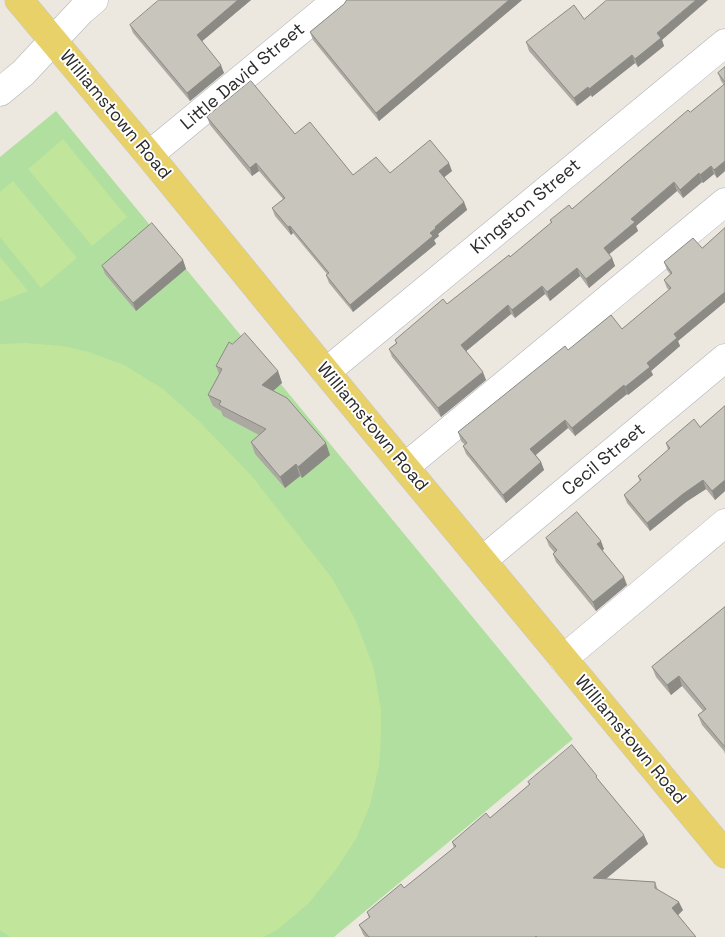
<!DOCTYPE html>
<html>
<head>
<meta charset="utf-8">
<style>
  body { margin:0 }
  canvas { display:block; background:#ece7df }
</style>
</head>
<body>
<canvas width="725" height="937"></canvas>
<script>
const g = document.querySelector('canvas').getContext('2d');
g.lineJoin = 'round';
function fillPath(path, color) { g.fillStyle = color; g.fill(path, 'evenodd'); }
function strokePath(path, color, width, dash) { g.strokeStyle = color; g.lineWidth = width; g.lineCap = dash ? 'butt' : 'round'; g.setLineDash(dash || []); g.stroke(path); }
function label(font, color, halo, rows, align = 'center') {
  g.font = font + ' "Space Grotesk",sans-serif'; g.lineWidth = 4; g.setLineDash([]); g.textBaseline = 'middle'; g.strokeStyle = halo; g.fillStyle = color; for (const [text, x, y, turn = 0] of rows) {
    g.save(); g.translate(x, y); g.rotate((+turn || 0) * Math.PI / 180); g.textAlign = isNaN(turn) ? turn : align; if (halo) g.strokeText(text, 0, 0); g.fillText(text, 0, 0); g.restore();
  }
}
const green = new Path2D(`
  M56,111L573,739L334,937H0V157Z`);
const pitch = new Path2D(`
  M63,139L127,217L92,246L28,169Z
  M13,181L77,258L41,288L0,237V192Z
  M0,257L28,291L0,302Z
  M25,343L63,346L89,352L126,366L163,389L199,421L251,475L332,578L356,621L374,669L381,711V735L379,766L370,805L356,839L335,871L308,904L277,930L263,937H10L0,930V344Z`);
const minor = new Path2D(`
  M0,92L23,73L81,11L94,0
  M149,155L337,0
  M326,372L725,43
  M405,467L725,202
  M483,560L725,358
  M563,659L725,523`);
const major = new Path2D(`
  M19,0L149,155L326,372L725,854`);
const wall = new Path2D(`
  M168,0H251L202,41L224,73L190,101L133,33L130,25Z
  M347,0H522L379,121L313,40L310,32L344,4Z
  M584,19L662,40L664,46L638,67L635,63L592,97L591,95L577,106L529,51L526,42Z
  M725,67V171L717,178L714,174L703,183L702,182L683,198L677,191L636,226L638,231L609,254L612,258L615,266L589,288L580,276L550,301L545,294L515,318L511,314L466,351L486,380L441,417L392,357L389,349L396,343L395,340L447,304L510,257L551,223L550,220L572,209L724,85L721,81L718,73Z
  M207,117L295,134L353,175L452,171L444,177L464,202L467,210L438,234L439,236L434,240L436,244L353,312L329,283L326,275L327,274L293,233L291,235L275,216L272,208L283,199L259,171L252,176L210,125Z
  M725,228V302L678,341L680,346L651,371L653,375L628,395L627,394L575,436L568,428L536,455L541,462L544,470L506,503L466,454L463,446L465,445L461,441L458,432L568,350L622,329L669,290L667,288L664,280L670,274L667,270L664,262L702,248Z
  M183,260L186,269L136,311L105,274L102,266Z
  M216,366L278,371L282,383L273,391L330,455L302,478L300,476L285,488L255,454L251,442L259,435L223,416L221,411L213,406L208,395L219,374Z
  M725,406V491L715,500L706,489L686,502L650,531L627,503L624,495L640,482L638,476L668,450L666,443L700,427Z
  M546,538L604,549L602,551L627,585L596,611L556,562L553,554L554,552L549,546Z
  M725,607V754L724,751L702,725L698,715L703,711L682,686L671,695L656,677L652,667Z
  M599,781L648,844L606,879L655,882L658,890L683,910L678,915L696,937H365L363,934L359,925L369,918L367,912L404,888L454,848L452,842L490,818L529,785L528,782Z`);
const shadedWall = new Path2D(`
  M238,0H251L200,43L197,35Z
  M509,0H522L379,121L376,113Z
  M696,0H708L662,40L664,46L638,67L635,59L657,33Z
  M632,55L635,63L592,97L589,89Z
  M221,65L224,73L190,101L187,93Z
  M588,87L591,95L577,106L574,98Z
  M725,161V171L717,178L714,170Z
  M256,163L259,171L252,176L250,168Z
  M449,163L452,171L442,179L439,171Z
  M711,166L714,174L703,183L700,175Z
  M699,173L702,182L683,198L680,190Z
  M674,182L677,191L636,226L638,231L607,256L604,248L631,219Z
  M464,202L467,210L438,234L439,236L434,240L436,244L353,312L350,305L430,233L435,227Z
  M290,226L293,233L291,235L288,227Z
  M612,258L615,266L589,288L586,279Z
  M183,260L186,269L136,311L133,303Z
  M577,268L580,276L550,301L547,292Z
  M542,286L545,294L515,318L512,310Z
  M725,292V302L678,341L680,346L651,371L653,375L628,395L625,387L674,334Z
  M508,305L511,314L464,353L461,345Z
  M278,371L282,383L266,397L262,385Z
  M483,372L486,380L441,417L438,408Z
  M624,385L627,394L575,436L572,428Z
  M565,420L568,428L533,457L530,449Z
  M326,443L330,455L302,478L298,467Z
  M541,462L544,470L506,503L503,495Z
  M296,464L300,476L285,488L280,477Z
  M703,480L706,489L686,502L650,531L647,523L683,494Z
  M725,480V491L715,500L712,491Z
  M601,541L604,549L600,552L597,544Z
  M624,577L627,585L596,611L593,602Z
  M679,676L682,686L671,695L667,685Z
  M644,835L648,844L597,886L593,878Z
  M679,902L683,910L676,917L672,908Z`);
const building = new Path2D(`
  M159,0H238L197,35L221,65L187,93L130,25Z
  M347,0H509L376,113L310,32L344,4Z
  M607,0H696L657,33L661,38L635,59L632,55L589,89L588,87L574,98L526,42L574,5L584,19Z
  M725,67V82L718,73Z
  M251,81L295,134L310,122L353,175L376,157L390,173L430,140L449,163L439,171L464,202L435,227L436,228L430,233L433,236L350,305L326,275L329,273L290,226L288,227L272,208L285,198L256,163L250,168L207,117Z
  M725,84V161L714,170L711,166L700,175L699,173L680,190L674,182L631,219L635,222L604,248L612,258L586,279L577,268L547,292L542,286L512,310L508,305L461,345L483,372L438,408L389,349L397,343L395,340L443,299L447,304L509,255L510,257L552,222L550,220L569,205L572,209L688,110L690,112Z
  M152,223L183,260L133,303L102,266Z
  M725,228V292L674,334L677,338L647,363L650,367L625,387L624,385L572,428L565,420L530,449L541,462L503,495L463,446L467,443L458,432L565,346L568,350L611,315L622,329L671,288L664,280L672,273L664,262L693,238L702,248Z
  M245,333L278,371L262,385L287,398L326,443L298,467L296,464L280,477L251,442L266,429L219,405L221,401L208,395L222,369L216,366L229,342L232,344Z
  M725,406V480L712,491L703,480L683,494L647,523L624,495L641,480L638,476L670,448L666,443L694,419L700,427Z
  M577,512L601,541L597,544L624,577L593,602L553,554L557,550L546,538Z
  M725,607V747L698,715L706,709L679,676L667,685L652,667Z
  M572,745L597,776L596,777L644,835L593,878L655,882V888L679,902L672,908L696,937H537L536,936L535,937H369L359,925L370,917L367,912L401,884L404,888L456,846L452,842L486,813L490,818L530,784L528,782Z`);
const streetNames = [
  ["Little David Street",243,77,-40],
  ["Williamstown Road",115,115,50],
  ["Kingston Street",526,207,-40],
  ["Williamstown Road",372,427,50],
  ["Cecil Street",604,460,-40],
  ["Williamstown Road",630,740,50]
];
fillPath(green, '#b1df9f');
fillPath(pitch, '#c1e59b');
strokePath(minor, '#b2b4be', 29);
strokePath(major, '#c8c8c8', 29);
strokePath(minor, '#fff', 28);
strokePath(major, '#e7d168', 28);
fillPath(wall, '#aca9a3');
fillPath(shadedWall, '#8c8a84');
fillPath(building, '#c8c5bd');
strokePath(building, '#8c8a84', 1);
label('18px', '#2b2b2b', '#fff', streetNames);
</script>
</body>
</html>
